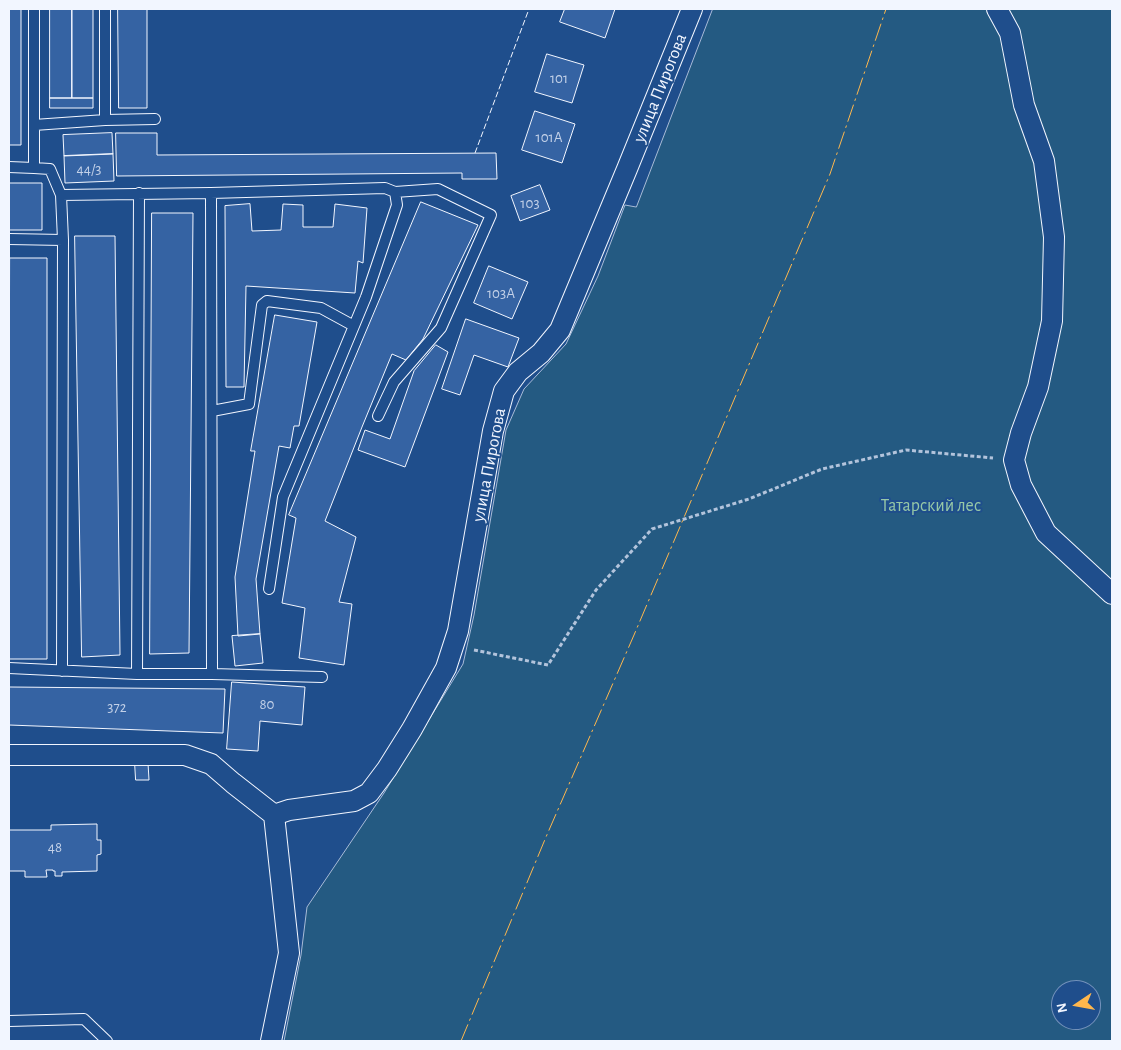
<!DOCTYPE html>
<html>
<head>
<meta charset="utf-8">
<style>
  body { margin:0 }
  #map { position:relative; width:1121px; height:1050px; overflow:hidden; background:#1f4e8c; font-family:"Alegreya Sans",sans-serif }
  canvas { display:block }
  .frame { position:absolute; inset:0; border:10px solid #f2f6ff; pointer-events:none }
  .north { position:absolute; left:1051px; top:980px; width:50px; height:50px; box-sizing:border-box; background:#1f4e8c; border:1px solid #7391ba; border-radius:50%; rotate:258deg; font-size:14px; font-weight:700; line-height:20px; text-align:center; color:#f2f6ff }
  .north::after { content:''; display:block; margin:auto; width:18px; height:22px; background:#ffb74d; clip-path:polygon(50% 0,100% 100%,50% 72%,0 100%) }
</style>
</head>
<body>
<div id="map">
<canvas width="1121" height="1050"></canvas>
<div class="frame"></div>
<div class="north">N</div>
</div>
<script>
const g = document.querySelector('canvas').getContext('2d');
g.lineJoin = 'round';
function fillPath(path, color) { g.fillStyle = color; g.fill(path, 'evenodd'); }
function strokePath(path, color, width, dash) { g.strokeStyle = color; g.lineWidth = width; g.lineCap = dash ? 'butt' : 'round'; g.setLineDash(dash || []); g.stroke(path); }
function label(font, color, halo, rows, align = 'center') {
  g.font = font + ' "Alegreya Sans",sans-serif'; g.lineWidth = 4; g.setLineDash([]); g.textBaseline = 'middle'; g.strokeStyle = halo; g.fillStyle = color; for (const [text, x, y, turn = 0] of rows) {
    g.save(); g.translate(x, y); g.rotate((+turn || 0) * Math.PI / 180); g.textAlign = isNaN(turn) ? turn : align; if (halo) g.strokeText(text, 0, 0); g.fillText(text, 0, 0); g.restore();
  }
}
const green = new Path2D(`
  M713,9H1112V1041H284L301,955L307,907L384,793L463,664L474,615L506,430L524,389L566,344L598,276L625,205L636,207ZM1061,990H1091V1020H1061Z`);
const building = new Path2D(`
  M9,9H21V145H9Z
  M50,9H72V98H50Z
  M72,9H93V98H72Z
  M118,9H147V108H119Z
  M565,9H615L605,38L560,22Z
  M547,54L584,65L572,103L535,92Z
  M50,98H93V108H50Z
  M535,111L575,124L562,163L522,150Z
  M112,133L113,154L64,156L63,135Z
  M116,133H157V155L496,153L497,179H462V173L117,176Z
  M113,154L114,181L65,183L64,156Z
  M9,183H42V230H9Z
  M540,185L550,210L520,221L511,196Z
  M421,202L478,225L423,339L406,360L392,354L362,427L325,521L356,537L339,602L352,604L344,665L299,658L305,608L282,603L296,518L289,515Z
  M250,204L252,231L281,230L283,204L303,205V227H333L335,204L367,208L363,263L358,261L355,293L246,286L244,387H226L225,206Z
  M152,213H193L189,653L150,654Z
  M75,236H115L120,655L82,657Z
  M10,258H47V659H9Z
  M489,266L528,282L512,319L474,303Z
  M275,315L317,322L299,426H294L290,448L279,446L256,579L260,634L238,636L235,577L255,451H251Z
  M466,319L519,338L508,367L474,355L460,395L442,389Z
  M436,345L448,352L405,467L358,450L365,430L390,439L414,371Z
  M260,634L263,663L235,666L232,636Z
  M232,682L305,687L302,725L260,721L258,751L227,749Z
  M9,687L225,689L223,733L9,725Z
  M135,763H148L149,780H136Z
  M9,824V830H51V825L97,824V840H101V854L97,855V871L62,872V876H55V871H53V870H46L47,877H25V871H9Z`);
const path = new Path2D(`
  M474,650L548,665L596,590L652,529L749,499L822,469L906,450L993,458`);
const lane = new Path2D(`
  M105,120V9
  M34,125L105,120L155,119
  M9,167L34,168L50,169L61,195L63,240L62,671
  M34,168V9
  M211,193L212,674
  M61,195L211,193L385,188L395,192L438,189L491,215L441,328L394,382L378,416
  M9,239L63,240
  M212,411L249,404L262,305L267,301L321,308L354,326
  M269,589L283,497L366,297L397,205L395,192
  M9,668L137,674H212L322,677
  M137,674L139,193
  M9,1021L84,1019L107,1041`);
const street = new Path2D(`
  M997,9L1010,33L1024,105L1044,161L1054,237L1052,321L1038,387L1021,433L1014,460L1021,485L1046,533L1112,594
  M9,755H185L211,764L233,783L274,815L289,953L271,1041
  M274,815L289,810L354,801L369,793L387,769L412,729L446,668L458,631L493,431L504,391L518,372L541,353L560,330L627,169L692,9`);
const fence = new Path2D(`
  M475,153L529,9`);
const power = new Path2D(`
  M461,1041L546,837L634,635L830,174L886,9`);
const numberNames = [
  ["101",559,78],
  ["101А",549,137],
  ["44/3",89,169],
  ["103",530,203],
  ["103А",501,293],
  ["80",267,704],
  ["372",117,707],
  ["48",55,847]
];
const streetNames = [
  ["улица Пирогова",660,88,-68],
  ["улица Пирогова",489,465,-79]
];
const parkNames = [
  ["Татарский лес",931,506]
];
fillPath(green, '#245a82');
strokePath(green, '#a8bbd7', 1);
fillPath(building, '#3563a3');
strokePath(building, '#f2f6ff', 1);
strokePath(lane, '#f2f6ff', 12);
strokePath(street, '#f2f6ff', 22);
strokePath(path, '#b3c4dc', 3, [4, 2.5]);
strokePath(lane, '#1f4e8c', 10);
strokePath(street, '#1f4e8c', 20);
strokePath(fence, '#f2f6ff', 1, [6, 2.5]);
strokePath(power, '#ffb74d', 1, [18, 4, 2.5, 4]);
label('15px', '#c3d1e8', null, numberNames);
label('18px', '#f2f6ff', '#1f4e8c', streetNames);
label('18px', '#97c8a6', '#1f4e8c', parkNames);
</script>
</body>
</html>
